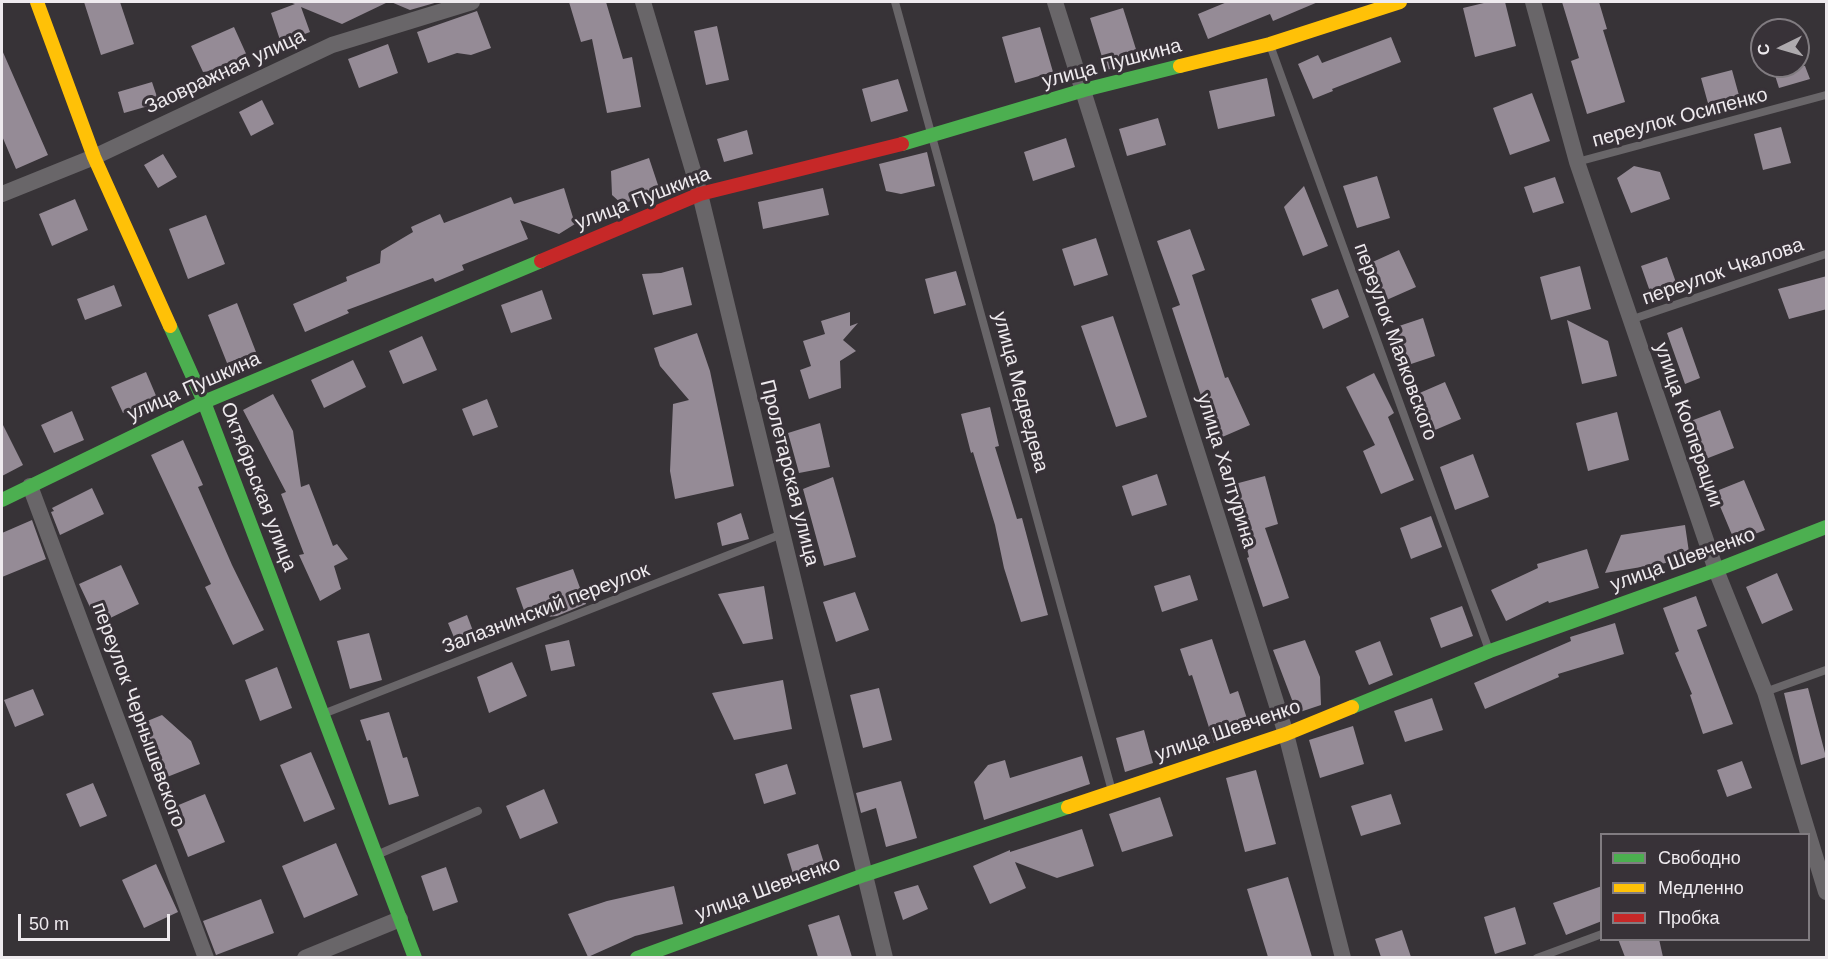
<!DOCTYPE html>
<html>
<head>
<meta charset="utf-8">
<style>
  body { margin:0 }
  #map { position:relative; width:1828px; height:959px; overflow:hidden; background:#373337; font-family:Helvetica,sans-serif }
  canvas { display:block }
  .frame { position:absolute; inset:0; border:3px solid #eeeaee; pointer-events:none }
  .legend { position:absolute; left:1600px; top:833px; width:210px; height:108px; box-sizing:border-box; background:#383238; border:2px solid #817c81; margin:0; padding:8px 10px; list-style:none; font-size:18px; color:#eeeaee }
  .legend li { display:flex; align-items:center; gap:12px; height:30px }
  .legend b { width:30px; border:2px solid #817c81 }
  .north { position:absolute; left:1750px; top:18px; width:60px; height:60px; box-sizing:border-box; background:#383238; border:2px solid #817c81; border-radius:50%; rotate:265deg; font-size:16px; font-weight:700; line-height:24px; text-align:center; color:#eeeaee }
  .north::after { content:''; display:block; margin:auto; width:21px; height:27px; background:#aeaaae; clip-path:polygon(50% 0,100% 100%,50% 72%,0 100%) }
  .scale { position:absolute; left:18px; top:914px; width:152px; height:27px; box-sizing:border-box; border:3px solid #eeeaee; border-top:0; padding-left:8px; font-size:18px; line-height:21px; white-space:nowrap; color:#eeeaee; -webkit-text-stroke:4px #383238; paint-order:stroke }
</style>
</head>
<body>
<div id="map">
<canvas width="1828" height="959"></canvas>
<div class="frame"></div>
<ul class="legend">
<li><b style="height:8px;background:#4caf50"></b>Свободно</li>
<li><b style="height:8px;background:#ffc107"></b>Медленно</li>
<li><b style="height:8px;background:#c62828"></b>Пробка</li>
</ul>
<div class="north">С</div>
<div class="scale">50 m</div>
</div>
<script>
const g = document.querySelector('canvas').getContext('2d');
g.lineJoin = 'round';
function fillPath(path, color) { g.fillStyle = color; g.fill(path, 'evenodd'); }
function strokePath(path, color, width, dash) { g.strokeStyle = color; g.lineWidth = width; g.lineCap = dash ? 'butt' : 'round'; g.setLineDash(dash || []); g.stroke(path); }
function label(font, color, halo, rows, align = 'center') {
  g.font = font + ' Helvetica,sans-serif'; g.lineWidth = 6; g.setLineDash([]); g.textBaseline = 'middle'; g.strokeStyle = halo; g.fillStyle = color; for (const [text, x, y, turn = 0] of rows) {
    g.save(); g.translate(x, y); g.rotate((+turn || 0) * Math.PI / 180); g.textAlign = isNaN(turn) ? turn : align; if (halo) g.strokeText(text, 0, 0); g.fillText(text, 0, 0); g.restore();
  }
}
const building = new Path2D(`
  M84,2H120L134,44L101,55Z
  M289,2H388L342,24L301,7L310,32L281,43L271,13L295,4Z
  M391,2H438L410,10Z
  M569,2H606L623,59L632,57L641,107L607,113L592,39L581,42Z
  M1227,2H1318L1273,21L1270,14L1208,39L1198,14Z
  M1488,2H1505L1516,46L1475,57L1463,8Z
  M1562,2H1599L1607,29L1603,30L1625,102L1587,114L1571,61L1579,58Z
  M1123,8L1140,62L1106,70L1090,18Z
  M477,11L491,48L471,55L457,53L428,63L417,32Z
  M717,26L729,80L706,85L694,31Z
  M234,27L248,58L218,70L203,72L191,46Z
  M1040,27L1053,72L1015,83L1002,37Z
  M1391,37L1401,62L1332,89L1333,91L1313,99L1298,64L1318,55L1322,63Z
  M388,44L398,73L359,88L348,59Z
  M2,50L48,155L16,169L2,136Z
  M1772,66H1805L1810,79L1779,88Z
  M1732,70L1740,99L1709,107L1701,78Z
  M1267,78L1275,116L1218,129L1209,91Z
  M898,79L908,111L871,122L862,89Z
  M152,82L159,103L124,113L118,92Z
  M1532,93L1550,141L1510,155L1493,108Z
  M262,100L274,124L251,136L239,112Z
  M1158,118L1166,145L1127,156L1119,129Z
  M1781,127L1791,163L1763,170L1754,134Z
  M747,130L753,154L724,162L717,139Z
  M1066,138L1075,167L1033,181L1024,152Z
  M927,152L935,186L901,194L886,191L879,164Z
  M163,154L177,177L158,188L144,165Z
  M649,158L660,191L622,204L612,195L611,171Z
  M1634,166L1660,172L1670,199L1631,213L1617,178Z
  M1377,176L1390,218L1357,228L1343,186Z
  M1555,177L1564,203L1533,213L1524,187Z
  M1304,186L1328,246L1303,256L1284,207Z
  M564,188L575,224L559,234L520,220L528,239L462,265L464,270L435,282L433,278L347,310L349,313L305,332L293,304L347,281L346,277L380,263L381,251L413,232L411,227L440,214L444,223L511,197L514,204Z
  M823,188L829,215L763,229L758,202Z
  M75,199L88,230L52,246L39,214Z
  M206,215L225,264L188,279L169,229Z
  M1190,229L1205,270L1192,275L1225,378L1228,377L1250,425L1220,438L1201,396L1172,308L1180,305L1157,241Z
  M1096,238L1108,275L1074,286L1062,249Z
  M1399,250L1416,287L1382,302L1366,265Z
  M1667,257L1679,291L1653,300L1641,266Z
  M1580,266L1591,309L1551,320L1540,277Z
  M683,267L692,305L653,315L642,274L661,273Z
  M956,271L966,305L934,314L925,279Z
  M1827,276V309L1789,319L1778,289Z
  M114,285L122,306L85,320L77,299Z
  M1338,289L1349,317L1323,329L1311,299Z
  M542,290L552,319L511,333L501,305Z
  M237,303L256,352L227,363L208,315Z
  M850,312V326L858,323L843,340L856,351L840,361L841,388L809,399L800,370L811,366L803,341L825,334L821,321Z
  M1113,316L1147,417L1116,427L1081,326Z
  M1423,318L1435,356L1405,366L1393,328Z
  M1567,320L1608,341L1617,376L1582,384Z
  M1682,327L1700,378L1685,384L1667,333Z
  M697,333L710,371L734,486L675,499L670,471L673,404L689,400L660,366L654,348Z
  M422,336L437,370L403,384L389,351Z
  M353,360L366,387L324,408L311,380Z
  M146,372L157,398L123,413L111,387Z
  M1374,373L1394,413L1388,417L1414,480L1381,494L1363,451L1375,445L1346,387Z
  M1445,382L1461,419L1428,433L1415,395Z
  M273,394L293,431L301,487L309,484L333,546L337,544L348,559L334,566L341,589L320,601L299,555L304,554L281,494L286,492L243,410Z
  M487,399L498,427L473,436L462,409Z
  M990,407L999,446L995,447L1017,519L1022,518L1048,615L1021,622L1004,568L995,525L973,452L971,453L961,414Z
  M1720,410L1734,448L1703,460L1688,422Z
  M72,411L84,440L54,453L41,425Z
  M1617,412L1629,460L1588,471L1576,423Z
  M2,423L23,465L2,476Z
  M820,423L830,467L799,473L788,433Z
  M183,440L203,485L198,487L232,565L264,630L233,645L205,587L211,584L151,455Z
  M1473,454L1489,497L1455,510L1440,467Z
  M1157,474L1167,505L1132,516L1122,486Z
  M1265,476L1278,524L1265,528L1289,598L1263,607L1247,558L1249,557L1231,485Z
  M833,477L856,557L824,566L803,489Z
  M1744,480L1765,530L1735,542L1714,492Z
  M92,488L104,514L60,535L51,512L54,511L52,508Z
  M741,513L749,539L722,546L717,523Z
  M1431,516L1442,547L1411,559L1400,528Z
  M32,520L46,559L2,577V533Z
  M1685,525L1690,559L1605,573L1621,535Z
  M1587,549L1599,588L1549,603L1548,601L1506,621L1491,590L1538,568L1537,564Z
  M121,565L139,604L98,624L79,584Z
  M573,569L586,604L557,616L527,619L516,588Z
  M1777,573L1793,610L1762,624L1746,587Z
  M1190,575L1198,600L1162,612L1154,586Z
  M764,586L773,639L743,644L718,594Z
  M855,592L869,630L836,642L823,602Z
  M1696,596L1707,626L1697,630L1733,724L1703,734L1690,695L1692,694L1675,653L1679,651L1663,608Z
  M1462,606L1473,636L1441,648L1430,618Z
  M467,615L476,639L458,647L448,623Z
  M1615,623L1624,654L1558,674L1559,677L1485,709L1474,683L1571,641L1570,637Z
  M369,633L382,680L350,689L337,641Z
  M1212,639L1230,694L1238,691L1251,731L1214,743L1192,675L1189,676L1180,649Z
  M569,640L575,666L551,671L545,645Z
  M1305,640L1320,677L1321,705L1297,713L1273,650Z
  M1380,641L1393,675L1369,685L1355,651Z
  M512,662L527,696L489,713L477,677Z
  M277,667L292,708L260,721L245,680Z
  M783,680L792,729L734,740L712,693Z
  M879,688L892,740L863,748L850,695Z
  M1808,688L1826,757L1801,765L1784,693Z
  M33,689L44,715L15,727L4,700Z
  M1432,698L1443,730L1405,742L1394,711Z
  M389,712L403,758L407,757L419,796L389,805L370,740L367,741L360,720Z
  M162,715L191,741L200,764L162,779L140,724Z
  M1353,726L1364,764L1320,778L1309,740Z
  M1144,730L1153,763L1125,772L1116,738Z
  M311,752L335,809L304,822L280,765Z
  M1082,756L1090,784L984,820L974,782L988,765L1005,760L1010,778Z
  M1742,761L1752,788L1727,797L1717,770Z
  M787,764L796,794L764,804L755,774Z
  M1256,770L1276,844L1245,852L1226,778Z
  M901,781L917,838L886,847L876,808L861,813L856,793Z
  M93,783L107,816L80,827L66,794Z
  M544,789L558,823L520,839L506,806Z
  M205,794L225,842L188,857L169,809Z
  M1391,794L1401,824L1361,836L1351,806Z
  M1160,797L1173,836L1122,852L1109,814Z
  M1082,829L1094,866L1057,878L1015,862L1026,888L990,904L973,866L1010,850V852Z
  M336,843L358,895L304,918L282,866Z
  M818,844L827,873L796,884L787,854Z
  M156,864L178,912L144,928L122,880Z
  M446,867L458,902L433,911L421,876Z
  M1288,877L1312,957H1268L1247,889Z
  M918,885L928,909L903,920L894,892Z
  M674,886L683,924L635,936L588,957L568,914L607,901Z
  M1602,886V921L1566,935L1553,903Z
  M261,899L274,933L216,955L203,921Z
  M1515,907L1526,944L1495,954L1484,917Z
  M839,915L852,957H818L808,925Z
  M1402,930L1411,957H1381L1375,939Z
  M1618,939H1659L1663,957H1625Z`);
const lane = new Path2D(`
  M895,2L1112,791
  M1270,45L1489,650
  M1577,162L1826,95
  M1630,320L1826,254
  M1765,692L1826,670
  M323,714L782,534
  M379,854L478,811
  M1537,958L1602,934`);
const street = new Path2D(`
  M643,2L700,194L885,958
  M1055,2L1286,734L1343,958
  M1533,2L1577,162L1716,570L1765,692L1826,892
  M2,194L94,157L332,45L472,2
  M30,486L206,958
  M305,958L400,919`);
const fast = new Path2D(`
  M902,144L1084,90L1180,66
  M170,326L204,402L415,958
  M2,500L204,402L541,261
  M1352,707L1490,651L1716,570L1826,527
  M637,958L864,875L1068,807`);
const slow = new Path2D(`
  M37,2L94,157L170,326
  M1180,66L1270,44L1400,2
  M1068,807L1286,734L1352,707`);
const jam = new Path2D(`
  M541,261L700,194L902,144`);
const streetNames = [
  ["улица Пушкина",1112,64,-15],
  ["Заовражная улица",225,72,-25],
  ["переулок Осипенко",1680,118,-15],
  ["улица Пушкина",643,199,-21],
  ["переулок Чкалова",1723,272,-19],
  ["переулок Маяковского",1395,342,70],
  ["улица Пушкина",194,387,-24],
  ["улица Медведева",1020,392,75],
  ["улица Кооперации",1688,425,71],
  ["улица Халтурина",1226,471,73],
  ["Пролетарская улица",789,473,76],
  ["Октябрьская улица",258,487,69],
  ["улица Шевченко",1683,560,-20],
  ["Залазнинский переулок",546,609,-21],
  ["переулок Чернышевского",138,715,70],
  ["улица Шевченко",1228,731,-19],
  ["улица Шевченко",768,889,-20]
];
fillPath(building, '#958b96');
strokePath(lane, '#696669', 8);
strokePath(street, '#696669', 16);
strokePath(fast, '#4caf50', 14);
strokePath(slow, '#ffc107', 14);
strokePath(jam, '#c62828', 14);
label('20px', '#eeeaee', '#383238', streetNames);
</script>
</body>
</html>
